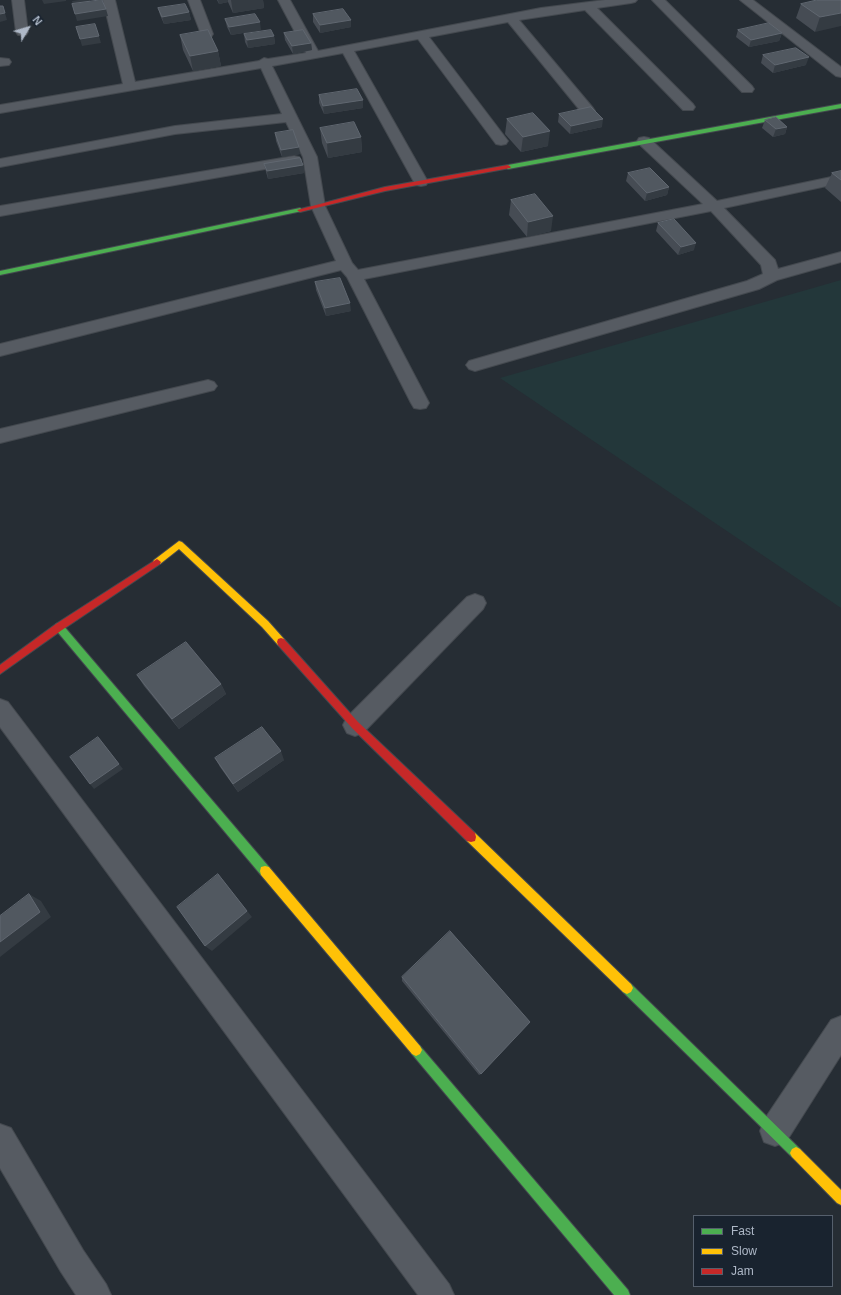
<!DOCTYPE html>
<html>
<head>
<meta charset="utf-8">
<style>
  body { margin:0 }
  #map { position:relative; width:841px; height:1295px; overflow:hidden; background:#262d34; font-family:Arial,sans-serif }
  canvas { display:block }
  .legend { position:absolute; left:693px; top:1215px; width:140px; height:72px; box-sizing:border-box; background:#19232f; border:1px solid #555f6c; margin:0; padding:5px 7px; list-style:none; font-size:12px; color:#aeb8c7 }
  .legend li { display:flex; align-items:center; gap:8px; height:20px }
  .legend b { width:20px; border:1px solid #555f6c }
  .north { position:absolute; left:8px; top:8px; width:40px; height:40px; -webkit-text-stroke:3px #19232f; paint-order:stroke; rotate:52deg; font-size:11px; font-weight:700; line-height:16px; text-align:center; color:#aeb8c7 }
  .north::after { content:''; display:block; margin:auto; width:14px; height:18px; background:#aeb8c7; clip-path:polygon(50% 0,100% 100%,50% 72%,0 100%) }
</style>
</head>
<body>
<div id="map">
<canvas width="841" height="1295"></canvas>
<ul class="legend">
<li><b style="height:5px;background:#4caf50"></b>Fast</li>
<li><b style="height:5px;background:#ffc107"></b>Slow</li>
<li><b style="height:5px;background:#c62828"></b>Jam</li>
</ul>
<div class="north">N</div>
</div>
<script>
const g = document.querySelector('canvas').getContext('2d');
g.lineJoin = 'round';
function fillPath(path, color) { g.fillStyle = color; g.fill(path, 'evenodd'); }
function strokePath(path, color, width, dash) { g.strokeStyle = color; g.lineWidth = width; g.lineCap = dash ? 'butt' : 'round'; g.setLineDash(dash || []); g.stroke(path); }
const green = new Path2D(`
  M841,280V608L500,378Z`);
const street = new Path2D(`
  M12,0H24L28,32L26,35H18L16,32Z
  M103,0H115L135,82L259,61L264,58L268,59L306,53L278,0H290L318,51L541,8L605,0H637L635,2L631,3L597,8L693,104L695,107L693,110H683L585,10L519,20L593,108L595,111L593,114H583L508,22L429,37L508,141L506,144L501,145L496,144L418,39L354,51L428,182L426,185L421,186L416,185L414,182L343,53L272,66L317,157L325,206L352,263L358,270L703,204L639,144L637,141L639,138L644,137L649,138L717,201L841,175V183L724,208L775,260L778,269L841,252V262L777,280L759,289L475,371L469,369L466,365L469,361L747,281L763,274L761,265L711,211L364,279L429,403L426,408L420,409L414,408L411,403L347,277L341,270L0,356V344L336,261L311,206L303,157L286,122L175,134L0,167V159L175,126L282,114L261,68L0,113V105L123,84Z
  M188,0H200L213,34L211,37H203L201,34Z
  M652,0H665L752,86L754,89L752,92H742Z
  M740,0H753L841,67V77L836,76Z
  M0,58L9,59L11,62L9,65L0,66Z
  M294,156L299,157L301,160L299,163L0,216V206Z
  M208,380L214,382L217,386L214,390L0,443V429Z
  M475,594L483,597L486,603L483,609L363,733L355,736L347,733L343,725L347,717L467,597Z
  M0,699L8,702L449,1284L454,1295H418L0,727Z
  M841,1016V1055L786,1142L775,1146L764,1142L760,1131L764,1120L831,1020Z
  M0,1124L11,1128L83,1250L106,1284L111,1295H76L61,1272L0,1168Z`);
const fast = new Path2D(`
  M841,104V108L508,169L505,167L508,165Z
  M300,208L303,210L302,211L0,275V271Z
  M59,623L62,624L269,867L270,871L269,875L265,876L261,875L56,630L55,627L56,624Z
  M627,982L631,984L800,1149L802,1153L800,1157L796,1159L792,1157L623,992L621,988L623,984Z
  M416,1044L420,1046L628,1290L630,1295H614L412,1054L410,1050L412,1046Z`);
const slow = new Path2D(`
  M179,541L182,542L268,621L284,639L285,642L284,645L281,646L278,645L262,627L179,549L160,564H154L153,562L154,560Z
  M471,832L475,833L631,984L633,988L631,992L627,994L623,992L467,841L466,837L467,833Z
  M265,866L269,867L420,1046L422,1050L420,1054L416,1056L412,1054L261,875L260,871L261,867Z
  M796,1147L800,1149L841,1190V1205L837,1203L792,1157L790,1153L792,1149Z`);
const jam = new Path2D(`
  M508,165L511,167L510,168L385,191L300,212L297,210L385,187Z
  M157,559L161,562L160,564L62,630L0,674V665L56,624Z
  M281,638L284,639L358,722L475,833L476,837L475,841L471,842L467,841L352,728L278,645L277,642L278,639Z`);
const wall = new Path2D(`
  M217,0H263L264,8L233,13L228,2L219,4Z
  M841,1L815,32L796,18L801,4Z
  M158,8L189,12L191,20L164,24L160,15Z
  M313,14L351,27L320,33L313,22Z
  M225,19L261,30L231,35L227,27Z
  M738,30L782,33L779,41L749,47L736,37Z
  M284,33L311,43L312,50L293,54L285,40Z
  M244,34L274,36L275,44L248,48L245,42Z
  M180,35L218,51L221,66L193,71L183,50Z
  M763,55L806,65L773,73L761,63Z
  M319,95L363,100V108L324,114L319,103Z
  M559,114L602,127L570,134L558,122Z
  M507,119L548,146L521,152L505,134Z
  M765,120L787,127L785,134L773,137L762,128Z
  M320,128L361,137L362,152L328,158L322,143Z
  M275,133L300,154L282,157L276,141Z
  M264,164L303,165L304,173L268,179L266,172Z
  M841,171V202L825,188L832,173Z
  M628,173L669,187L667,195L645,201L626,181Z
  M511,200L551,231L527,237L509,215Z
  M658,223L694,250L678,255L656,231Z
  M315,282L351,311L326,316L316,290Z
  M137,675L221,684L226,694L179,729L144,686Z
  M215,758L284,760L238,792L220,767Z
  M402,977L481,1074L479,1075L402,981Z`);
const shadedWall = new Path2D(`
  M42,0H66V1L44,4Z
  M79,0H90L92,6L74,9L72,1Z
  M218,0H228V2L219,4Z
  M231,0H263L264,8L233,13Z
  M3,6L7,20L0,22V14Z
  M106,9L108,16L77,21L75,14Z
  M189,12L191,20L164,24L162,17Z
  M841,13V26L815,32L820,17Z
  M351,20V27L320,33V25Z
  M260,22L261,30L231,35L229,27Z
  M782,33L779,41L749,47L751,40Z
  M99,36L101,43L82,46L80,39Z
  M274,36L275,44L248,48L247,40Z
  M311,43L312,50L293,54L292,46Z
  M218,51L221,66L193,71L190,56Z
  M809,57L806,65L773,73L775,65Z
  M363,100V108L324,114L323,106Z
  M603,119L602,127L570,134L571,126Z
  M787,127L785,134L773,137L776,129Z
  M550,131L548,146L521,152L523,137Z
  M361,137L362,152L328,158L327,143Z
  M299,147L300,154L282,157L281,150Z
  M303,165L304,173L268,179L267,171Z
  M669,187L667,195L645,201L647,193Z
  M553,216L551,231L527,237L528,222Z
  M696,243L694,250L678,255L681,247Z
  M350,303L351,311L326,316L325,308Z
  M221,684L226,694L179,729L172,719Z
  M98,737L123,769L94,789L90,784Z
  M281,751L284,760L238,792L233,784Z
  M218,874L252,917L212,951L205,946Z
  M29,894L41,901L51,917L0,957V942Z`);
const building = new Path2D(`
  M102,0L106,9L75,14L72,4Z
  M817,0H840L841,1V13L820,17L801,4Z
  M185,4L189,12L162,17L158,8Z
  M0,6H3L5,13L0,14Z
  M343,9L351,20L320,25L313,14Z
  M255,14L260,22L229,27L225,19Z
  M769,23L782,33L751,40L738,30Z
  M95,24L99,36L80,39L76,27Z
  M208,30L218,51L190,56L180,35Z
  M271,30L274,36L247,40L244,34Z
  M303,30L311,43L292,46L284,33Z
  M796,48L809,57L775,65L763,55Z
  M357,89L363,100L323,106L319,95Z
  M591,107L603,119L571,126L559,114Z
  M533,113L550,131L523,137L507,119Z
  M776,117L787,127L776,129L765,120Z
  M354,122L361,137L327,143L320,128Z
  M293,130L299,147L281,150L275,133Z
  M300,158L303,165L267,171L264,164Z
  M650,168L669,187L647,193L628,173Z
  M841,171V180L832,173Z
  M535,194L553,216L528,222L511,200Z
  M674,219L696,243L681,247L658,223Z
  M340,278L350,303L325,308L315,282Z
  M186,642L221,684L172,719L137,675Z
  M262,727L281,751L233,784L215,758Z
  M98,737L119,764L90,784L70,757Z
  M218,874L247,911L205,946L177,907Z
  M29,894L40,912L0,942V916Z
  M450,931L530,1022L481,1074L402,977Z`);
fillPath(green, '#23373a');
strokePath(street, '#44494f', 2);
strokePath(fast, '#44494f', 2);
strokePath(slow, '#44494f', 2);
strokePath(jam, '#44494f', 2);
fillPath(street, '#565b62');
fillPath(fast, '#4caf50');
fillPath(slow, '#ffc107');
fillPath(jam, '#c62828');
fillPath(wall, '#464c54');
fillPath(shadedWall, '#343b42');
fillPath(building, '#515860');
strokePath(building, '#606770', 1);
</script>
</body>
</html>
